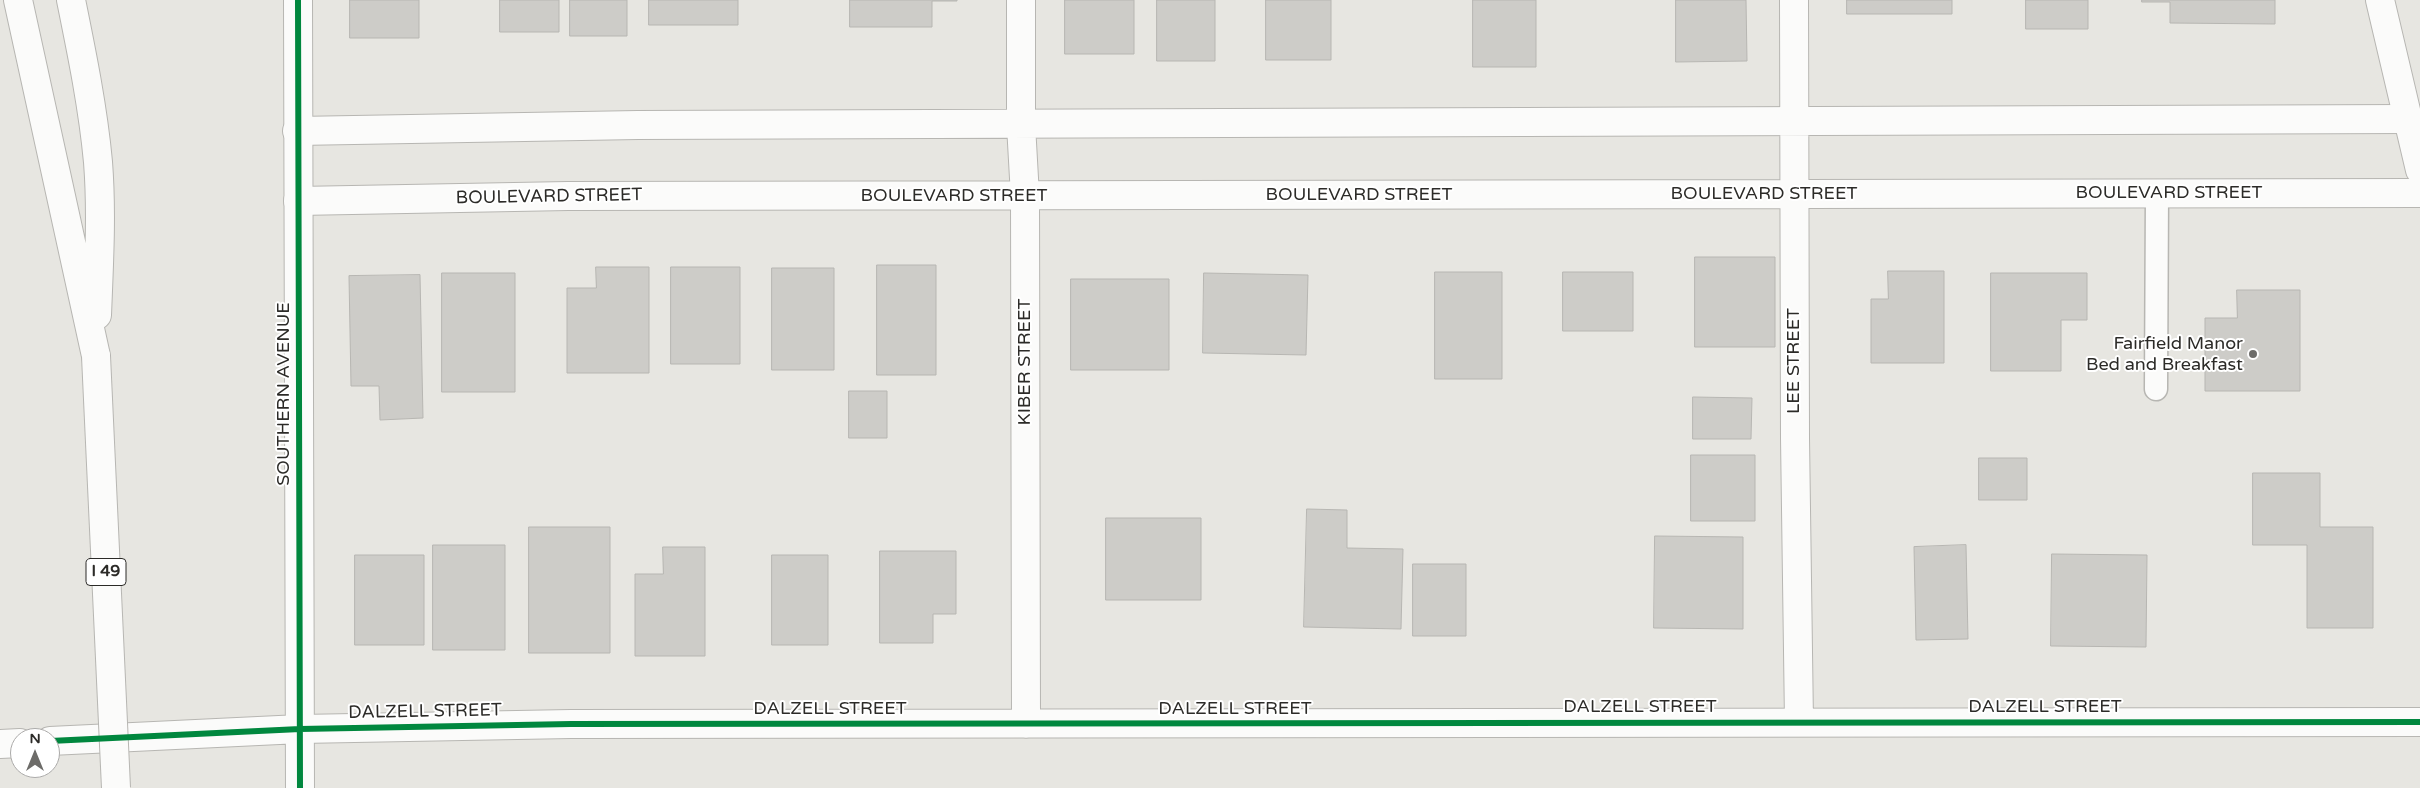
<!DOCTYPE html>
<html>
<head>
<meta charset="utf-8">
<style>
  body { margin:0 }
  #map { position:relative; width:2420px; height:788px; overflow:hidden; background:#e7e6e1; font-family:"Varela Round",sans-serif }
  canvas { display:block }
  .north { position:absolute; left:10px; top:728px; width:50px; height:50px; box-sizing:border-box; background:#fff; border:1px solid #abaaa9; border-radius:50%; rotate:0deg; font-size:14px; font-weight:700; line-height:20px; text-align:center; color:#2c2b28 }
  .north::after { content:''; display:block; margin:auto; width:18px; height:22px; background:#6d6c69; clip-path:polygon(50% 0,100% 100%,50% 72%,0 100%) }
</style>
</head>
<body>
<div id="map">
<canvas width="2420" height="788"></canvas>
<div class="north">N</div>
</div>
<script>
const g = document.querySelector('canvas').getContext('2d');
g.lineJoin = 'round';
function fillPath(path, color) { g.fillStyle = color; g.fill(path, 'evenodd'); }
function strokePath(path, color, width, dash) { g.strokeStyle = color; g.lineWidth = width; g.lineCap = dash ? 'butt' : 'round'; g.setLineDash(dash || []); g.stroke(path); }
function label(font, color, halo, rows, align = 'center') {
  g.font = font + ' "Varela Round",sans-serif'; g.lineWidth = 4; g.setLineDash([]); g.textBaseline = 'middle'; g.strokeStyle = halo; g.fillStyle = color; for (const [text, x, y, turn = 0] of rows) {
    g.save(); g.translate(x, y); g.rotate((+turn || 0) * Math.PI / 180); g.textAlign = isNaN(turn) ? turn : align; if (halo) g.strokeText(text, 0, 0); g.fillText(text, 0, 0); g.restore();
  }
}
const building = new Path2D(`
  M350,0H419V38H350Z
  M500,0H559V32H500Z
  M570,0H627V36H570Z
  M649,0H738V25H649Z
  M850,0H957V1H932V27H850Z
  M1065,0H1134V54H1065Z
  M1157,0H1215V61H1157Z
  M1266,0H1331V60H1266Z
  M1473,0H1536V67H1473Z
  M1676,0H1746L1747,61L1676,62Z
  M1847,0H1952V14H1847Z
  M2026,0H2088V29H2026Z
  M2142,0H2275V24L2170,23V2H2142Z
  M1695,257H1775V347H1695Z
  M877,265H936V375H877Z
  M596,267H649V373H567V288H596Z
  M671,267H740V364H671Z
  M772,268H834V370H772Z
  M1888,271H1944V363H1871V299H1888Z
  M1435,272H1502V379H1435Z
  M1563,272H1633V331H1563Z
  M442,273H515V392H442Z
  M1204,273L1308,275L1306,355L1203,353Z
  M1991,273H2087V320H2061V371H1991Z
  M420,275L423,418L380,420L379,386H351L349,276Z
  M1071,279H1169V370H1071Z
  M2237,290H2300V391H2205V318H2237Z
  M849,391H887V438H849Z
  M1693,397L1752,398L1751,439H1693Z
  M1691,455H1755V521H1691Z
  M1979,458H2027V500H1979Z
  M2253,473H2320V527H2373V628H2307V545H2253Z
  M1307,509L1347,510V548L1403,549L1401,629L1304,627Z
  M1106,518H1201V600H1106Z
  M529,527H610V653H529Z
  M1655,536L1743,537V629L1654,628Z
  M433,545H505V650H433Z
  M1966,545L1968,639L1916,640L1914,547Z
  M663,547H705V656H635V574H663Z
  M880,551H956V614H933V643H880Z
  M2052,554L2147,555L2146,647L2051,646Z
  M355,555H424V645H355Z
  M772,555H828V645H772Z
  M1413,564H1466V636H1413Z`);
const service = new Path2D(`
  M2156,389L2157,193`);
const minor = new Path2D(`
  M1021,0V125L1025,196L1026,724
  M1794,0L1795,438L1799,722
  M297,131L638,125L2408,119
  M298,201L568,196L2420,193
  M300,729L571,724L2420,722`);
const tertiary = new Path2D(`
  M298,0L300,788
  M2380,0L2420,170
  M50,741L300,729
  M0,744L20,743`);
const motorway = new Path2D(`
  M18,0L96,356
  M71,0C82,54 93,108 98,162C102,213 99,264 97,315`);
const motorwayBridge = new Path2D(`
  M96,356L116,788`);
const cycleway = new Path2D(`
  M298,0L300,788
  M50,741L300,729L571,724L2420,722`);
const markers = [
  [2253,354,5,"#6d6c69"]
];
const shields = [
  [106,572,40]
];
const shieldNames = [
  ["I 49",106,572]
];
const streetNames = [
  ["BOULEVARD STREET",2169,193],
  ["BOULEVARD STREET",1764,194],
  ["BOULEVARD STREET",1359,195],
  ["BOULEVARD STREET",954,196],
  ["BOULEVARD STREET",549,197,-1],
  ["LEE STREET",1794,361,-90],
  ["KIBER STREET",1025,362,-90],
  ["SOUTHERN AVENUE",284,394,-90],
  ["DALZELL STREET",1640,707],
  ["DALZELL STREET",2045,707],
  ["DALZELL STREET",830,709],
  ["DALZELL STREET",1235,709],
  ["DALZELL STREET",425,712,-1]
];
const poiNames = [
  ["Fairfield Manor",2243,344],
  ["Bed and Breakfast",2243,365]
];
fillPath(building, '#cdccc8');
strokePath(building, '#b7b6b2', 1);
strokePath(service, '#b7b6b2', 25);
strokePath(minor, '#b7b6b2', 30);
strokePath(tertiary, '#b7b6b2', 30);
strokePath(motorway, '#b7b6b2', 30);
strokePath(service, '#fbfbfa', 22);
strokePath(minor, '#fbfbfa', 28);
strokePath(tertiary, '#fbfbfa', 28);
strokePath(motorway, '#fbfbfa', 28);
strokePath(motorwayBridge, '#b7b6b2', 30, []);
strokePath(motorwayBridge, '#fbfbfa', 28);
strokePath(cycleway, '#00873e', 6);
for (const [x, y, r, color] of markers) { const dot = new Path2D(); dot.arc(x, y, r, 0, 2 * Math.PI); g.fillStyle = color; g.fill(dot); strokePath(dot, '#fff', 2); }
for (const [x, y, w] of shields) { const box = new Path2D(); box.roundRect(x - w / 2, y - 13.5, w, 27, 4); g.fillStyle = '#fff'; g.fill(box); strokePath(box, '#2c2b28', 1); }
label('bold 16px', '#2c2b28', null, shieldNames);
label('18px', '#2c2b28', '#fff', streetNames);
label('18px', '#2c2b28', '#fff', poiNames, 'right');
</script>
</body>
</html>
